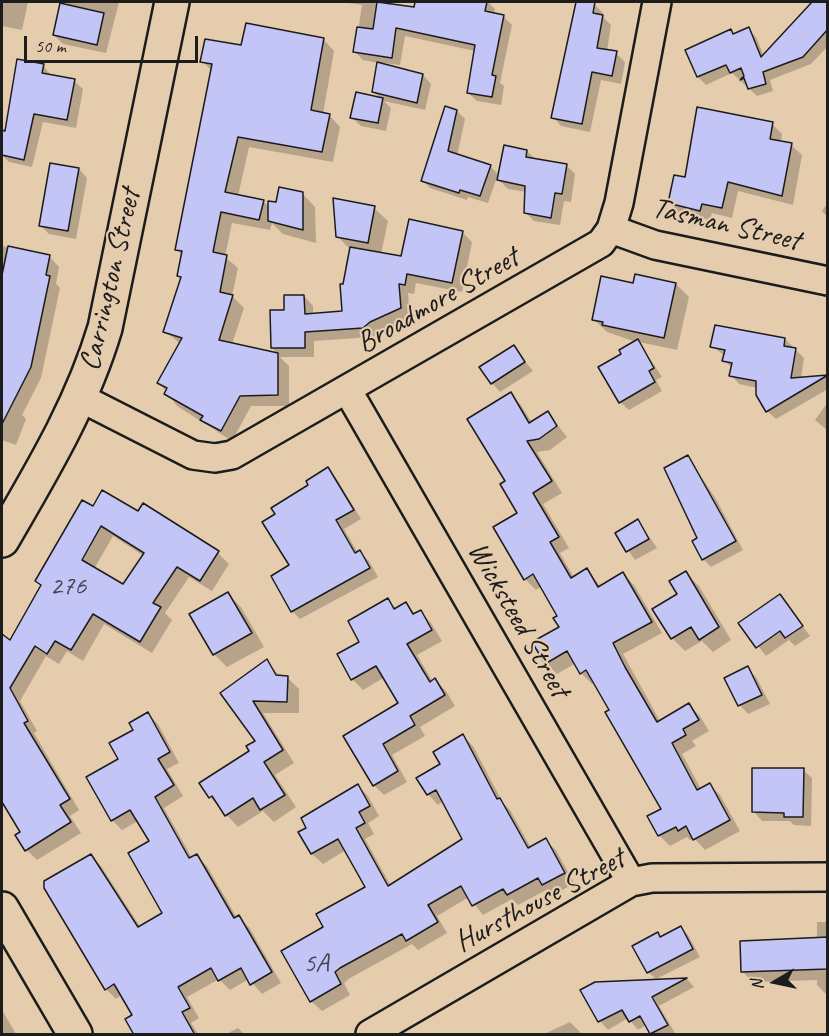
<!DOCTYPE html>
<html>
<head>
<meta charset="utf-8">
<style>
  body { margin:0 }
  #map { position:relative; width:829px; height:1036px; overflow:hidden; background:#e5ccad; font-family:Caveat,sans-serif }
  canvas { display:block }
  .frame { position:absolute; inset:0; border:3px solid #1c1c1c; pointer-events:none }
  .north { position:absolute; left:745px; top:952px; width:60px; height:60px; -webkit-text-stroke:4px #e5ccad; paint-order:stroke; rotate:261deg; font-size:16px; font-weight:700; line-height:24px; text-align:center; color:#1c1c1c }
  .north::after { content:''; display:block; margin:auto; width:21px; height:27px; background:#1c1c1c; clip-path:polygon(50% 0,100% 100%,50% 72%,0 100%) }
  .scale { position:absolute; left:24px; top:36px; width:174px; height:27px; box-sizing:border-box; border:3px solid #1c1c1c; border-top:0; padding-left:8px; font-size:18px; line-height:21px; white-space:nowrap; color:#1c1c1c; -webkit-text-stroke:4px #e5ccad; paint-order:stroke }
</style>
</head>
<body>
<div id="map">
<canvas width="829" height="1036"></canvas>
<div class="frame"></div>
<div class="north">N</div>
<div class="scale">50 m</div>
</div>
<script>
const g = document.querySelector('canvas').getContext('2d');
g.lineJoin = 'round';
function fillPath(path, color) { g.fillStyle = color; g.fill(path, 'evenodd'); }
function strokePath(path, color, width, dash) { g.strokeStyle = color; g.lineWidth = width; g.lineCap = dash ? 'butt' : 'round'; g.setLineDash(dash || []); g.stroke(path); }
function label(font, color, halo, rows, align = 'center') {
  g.font = font + ' Caveat,sans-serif'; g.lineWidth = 4.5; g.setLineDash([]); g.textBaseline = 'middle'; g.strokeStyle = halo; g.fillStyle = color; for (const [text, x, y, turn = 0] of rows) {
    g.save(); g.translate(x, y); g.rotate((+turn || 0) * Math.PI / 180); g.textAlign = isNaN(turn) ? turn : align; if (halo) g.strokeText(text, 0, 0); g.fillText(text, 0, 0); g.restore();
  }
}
const shadow = new Path2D(`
  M2,2H28L22,30L2,26Z
  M67,2H119L106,53L63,44L54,35Z
  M342,2H390L389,5L415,9L417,2H488L495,9L494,14L503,16L512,25L500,83L504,86L501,105L477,101L468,93L475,51L405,36L400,65L384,63V66L423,75L431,84L425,110L384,101L391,108L386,131L361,126L352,118L381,99L374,92L379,63L363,60L355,52L362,5Z
  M577,2L594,4L603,13L602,16L611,25L607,51L616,53L625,62L621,84L601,80L590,132L561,126L553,117ZM592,9H595L592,21Z
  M814,2H828V46L811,64L770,80L773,91L757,96L732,73L706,85L698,77L686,51L731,31L735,35L748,29L756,37L764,56Z
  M323,39L334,51L323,114L329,115L340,127L333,162L249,147L238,196L263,201L270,208L302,193L315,207L316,243L283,234L272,223L270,230L232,223L225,257L238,268L232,296L244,308L232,344L279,355L272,348L286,311L304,296L313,306V315L344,312V286L351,250L337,236L374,208L388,221L381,254L403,258L462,232L472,242L462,292L416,283L414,294L408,293L410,318L380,331L373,337L314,341V357H280L289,366V406H251L232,441L177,406L159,382L181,344L164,331L182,278L179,275L183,256L177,250L212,71L202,61L242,47Z
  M43,65L52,77L74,81L83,89L76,128L43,122L32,167L9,162L2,155L6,132Z
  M457,111L465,119L457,156L490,166L498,174L488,203L468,197L467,200L430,188L422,180Z
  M772,124L782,134L781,143L791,145L802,155L793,205L738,191L732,218L712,213L710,220L680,213L670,203L686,179Z
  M527,151L536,160L567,166L575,174L571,202L564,201L560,225L534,221L525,212L527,192L508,189L499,180Z
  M79,169L87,178L76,239L49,234L40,225Z
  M828,202V217L822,211Z
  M2,246L49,256L59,267L56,284L60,288L41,378L22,415L26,419L16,445L2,440Z
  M676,284L689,297L677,350L639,342L662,377L656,380L662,391L629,410L620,402L623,355L636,342L607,332L593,319L634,285Z
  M785,339L804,358L801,378L828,375V389L776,419L767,411L758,388L739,384L731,375L732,368L724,360L725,356L712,346Z
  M513,347L533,371L500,392L492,383Z
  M510,394L521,405L532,423L548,413L567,437L550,450L537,452L562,493L543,504L569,548L560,553L574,578L587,570L601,587L623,574L634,585L662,633L623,654L660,721L689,705L700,716L709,731L692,741L696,746L682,754L701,789L710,785L720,795L740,831L705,850L694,838L690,840L687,837L670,846L659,835L663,809L595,682L592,684L581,673L576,663L557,674L546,663L534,643L561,628L559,616L542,586L536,590L525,579L519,513L507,482Z
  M828,402V431L815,420Z
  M688,457L716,499L743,550L711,567L703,559Z
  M328,469L336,478L361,519L344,529L358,553L360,552L369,561L378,577L300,619L292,611L291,566L277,515Z
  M93,508L139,513L218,553L229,564L212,591L189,577L165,613L172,620L152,653L104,624L83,661L67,651L59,664L46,656L20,701L37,731L34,733L79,810L70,816L81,833L37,860L27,850L22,832L2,798V696L8,692L2,688V636L11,642ZM113,536L144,556L123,586L94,569Z
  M638,521L657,548L635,560L617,534Z
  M685,573L699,586L731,640L713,652L702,641L685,651L672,638L679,594Z
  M228,594L241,607L264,647L227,667L214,654Z
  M780,596L810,636L795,646L789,640L766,656L740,623Z
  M388,600L397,609L406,604L416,615L421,612L431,623L442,641L417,655L433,682L435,680L446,691L455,706L420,727L425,736L392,755L407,782L384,795L374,785L345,736L400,704L385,677L363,690L352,679L361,642Z
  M266,661L281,677H287L299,689V713H263L294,763L275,775L296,807L274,822L263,811L238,827L210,797L252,751L257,741L222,694Z
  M747,668L756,677L770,704L748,714L740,705L726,679Z
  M148,714L158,724L179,763L167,769L183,796L164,808L192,858L196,856L207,866L237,918L249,927L281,983L262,994L249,979L230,990L219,979L187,997L199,1018L191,1023L198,1034H136L134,1015L122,995L116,999L106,989L43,884L91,856L101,866L141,928L164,914L151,842L138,821L122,830L112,820L120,760L135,731Z
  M463,736L473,746L503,803L510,810L531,848L545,840L556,850L574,883L554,895L548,889L518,905L512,899L483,915L469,897L437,916L447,933L418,950L412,944L350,978L344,983L350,995L322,1011L311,1001L325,928L367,887L346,850L323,864L312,854L300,833L358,786L368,796L379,816L368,823L374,834L365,839L391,886L464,840L443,801L438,805L428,794L442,764Z
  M803,770L812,778L811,826L794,825L790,821H762L754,812Z
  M817,922H828V996L817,985V980L753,982L742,971L817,939Z
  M681,928L688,935L700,957L656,979L648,972L658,934L662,938Z
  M687,979L694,987L659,1006L675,1033L672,1034H652L646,1025L638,1030L628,1018L608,1030L600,1021L582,990L595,983Z
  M2,1010L16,1034H2Z
  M570,1022L582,1034H544Z
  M238,1028L244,1034H226Z`);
const building = new Path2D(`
  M377,2L414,7L415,2H487L485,11L504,15L492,75L496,76L492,97L467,93L475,45L396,28L392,58L353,52L357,27L373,29Z
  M576,2H595L593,13L603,15L597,48L617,51L612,76L592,72L582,124L551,118Z
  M812,2H828V29L803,57L763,72L766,84L748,89L744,78L740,80L744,76L741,68L730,73L726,65L697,77L685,50L731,29L733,34L749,27L761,57Z
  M60,3L104,13L97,45L53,35Z
  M246,23L324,38L311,110L330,114L322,152L238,137L225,192L264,200L259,220L221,212L213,252L227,255L220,292L233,295L219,340L278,353V395L240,396L221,431L200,420L203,416L164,394L167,388L157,383L182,338L163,332L181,277L177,276L182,251L175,250L212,64L200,62L205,39L241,45Z
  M17,59L44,64L42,73L75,79L67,120L34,114L24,160L2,155V130L5,131Z
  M377,62L423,74L417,103L372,92Z
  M356,92L383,98L378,123L350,118Z
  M445,106L457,110L448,151L491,165L480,196L460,190L459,193L421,181Z
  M697,107L773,122L770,139L792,143L782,196L728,182L722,208L702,204L700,211L668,203L674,175L685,177Z
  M504,145L527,150L526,157L567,164L562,194L555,193L551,218L524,213L525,186L497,180Z
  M50,163L79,168L68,231L39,226Z
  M279,187L303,192V230L268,221V201L276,202Z
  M333,198L375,206L368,243L336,237Z
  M409,219L463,231L452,283L407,274L405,285L399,284L401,308L370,322L363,328L305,332V348H271L270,310H284V295H304L305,314L342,311L340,284H343L350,247L401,256Z
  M8,246L50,255L46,275L50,276L31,367L2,424V275Z
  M635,274L676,283L664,338L602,325L603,322L592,320L601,276L633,283Z
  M715,325L785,338L784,346L796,348L791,378L828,375L766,412L756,395V381L729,376L732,363L722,361L725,350L710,347Z
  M638,339L654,368L649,371L655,382L619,403L598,367L621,354L619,350Z
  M514,345L525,362L491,384L479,367Z
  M511,392L529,423L548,411L557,426L539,439L527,441L552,481L533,493L559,537L550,542L571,578L587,568L598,587L623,572L652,622L613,643L625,667L657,722L689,703L699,720L683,729L686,735L672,743L697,790L710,783L730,820L693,840L686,826L678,831L676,827L658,836L647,816L661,809L605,712L609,710L586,670L580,674L567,651L545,664L532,642L559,627L553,618L557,616L533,574L524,580L493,527L517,513L500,484L505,481L467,419Z
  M688,455L736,541L702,560L692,541L697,538L664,468Z
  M328,467L354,510L336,520L355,553L360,550L370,568L291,612L271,576L289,565L262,522L275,514L271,508L308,485L306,481Z
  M102,490L138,511L143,503L219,551L200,581L177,567L153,603L161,607L140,642L93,614L71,650L55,641L47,654L35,646L10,688L28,721L24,723L70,799L60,805L71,822L25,851L15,835L20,832L2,802V634L10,640L41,585L35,581L82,500L93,506ZM101,526L144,553L123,584L82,560Z
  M638,519L649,539L626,552L615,533Z
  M686,571L719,627L699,640L691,627L671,639L652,609L677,594L669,581Z
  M228,592L252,633L213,655L189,614Z
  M780,594L803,626L785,638L780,631L756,648L738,623Z
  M388,598L394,609L406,602L413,614L421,610L432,630L407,644L430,682L435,678L445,695L410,716L415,725L383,744L398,771L373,786L343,736L398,703L376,666L351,680L337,654L359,642L348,621Z
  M267,659L276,675L288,676L287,702L253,701L283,750L264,762L285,795L260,810L253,798L225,816L212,796L209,798L199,783L249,751L246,746L255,741L220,693Z
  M748,666L762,695L738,706L724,678Z
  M148,712L170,752L158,759L174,785L155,797L189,858L197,854L234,918L239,915L272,972L250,985L241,968L218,981L211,968L178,987L190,1008L182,1012L195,1035H134L125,1019L132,1015L114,984L105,990L44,888V881L91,854L138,927L162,913L128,853L149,841L130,810L111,821L86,777L118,759L109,743L133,730L129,723Z
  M463,734L497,799L500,798L528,848L546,838L565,873L542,885L538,878L507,895L503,889L472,906L461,886L428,905L438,922L406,941L402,934L340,968L335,972L341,984L310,1002L281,951L323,927L316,914L365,887L338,839L311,854L298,832L306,828L301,818L358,784L370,806L359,812L365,823L356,828L388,886L462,839L436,790L427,795L416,778L440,764L433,752Z
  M752,768H804L803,817H784V813L752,812Z
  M681,926L693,949L647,973L632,946L658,932L660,937Z
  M828,937V969L741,972L740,941Z
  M687,978L652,997L668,1025L650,1034L640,1016L629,1022L622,1010L598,1022L580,990L595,982Z`);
const minor = new Path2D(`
  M611,229L655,245L828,281
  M348,391L631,882
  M81,398L193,455L215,458L232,455L601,243L611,229L619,203L657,2
  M370,1034L631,882L652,878L828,877`);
const secondary = new Path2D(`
  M2,540C42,471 82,405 105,328L172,2
  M2,909L75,1034`);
const numberNames = [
  ["276",68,587],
  ["5A",316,964]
];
const streetNames = [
  ["Tasman Street",726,225,13],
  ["Carrington Street",111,280,-77],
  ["Broadmore Street",438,301,-30],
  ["Wicksteed Street",518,620,60],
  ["Hursthouse Street",540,901,-28]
];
fillPath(shadow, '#0003');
fillPath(building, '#c4c5f7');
strokePath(building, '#1c1c1c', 1.5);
strokePath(minor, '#1c1c1c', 32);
strokePath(secondary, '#1c1c1c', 38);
strokePath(minor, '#e5ccad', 27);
strokePath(secondary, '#e5ccad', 33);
label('27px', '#464653', null, numberNames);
label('30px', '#1c1c1c', '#e5ccad', streetNames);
</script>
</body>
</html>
